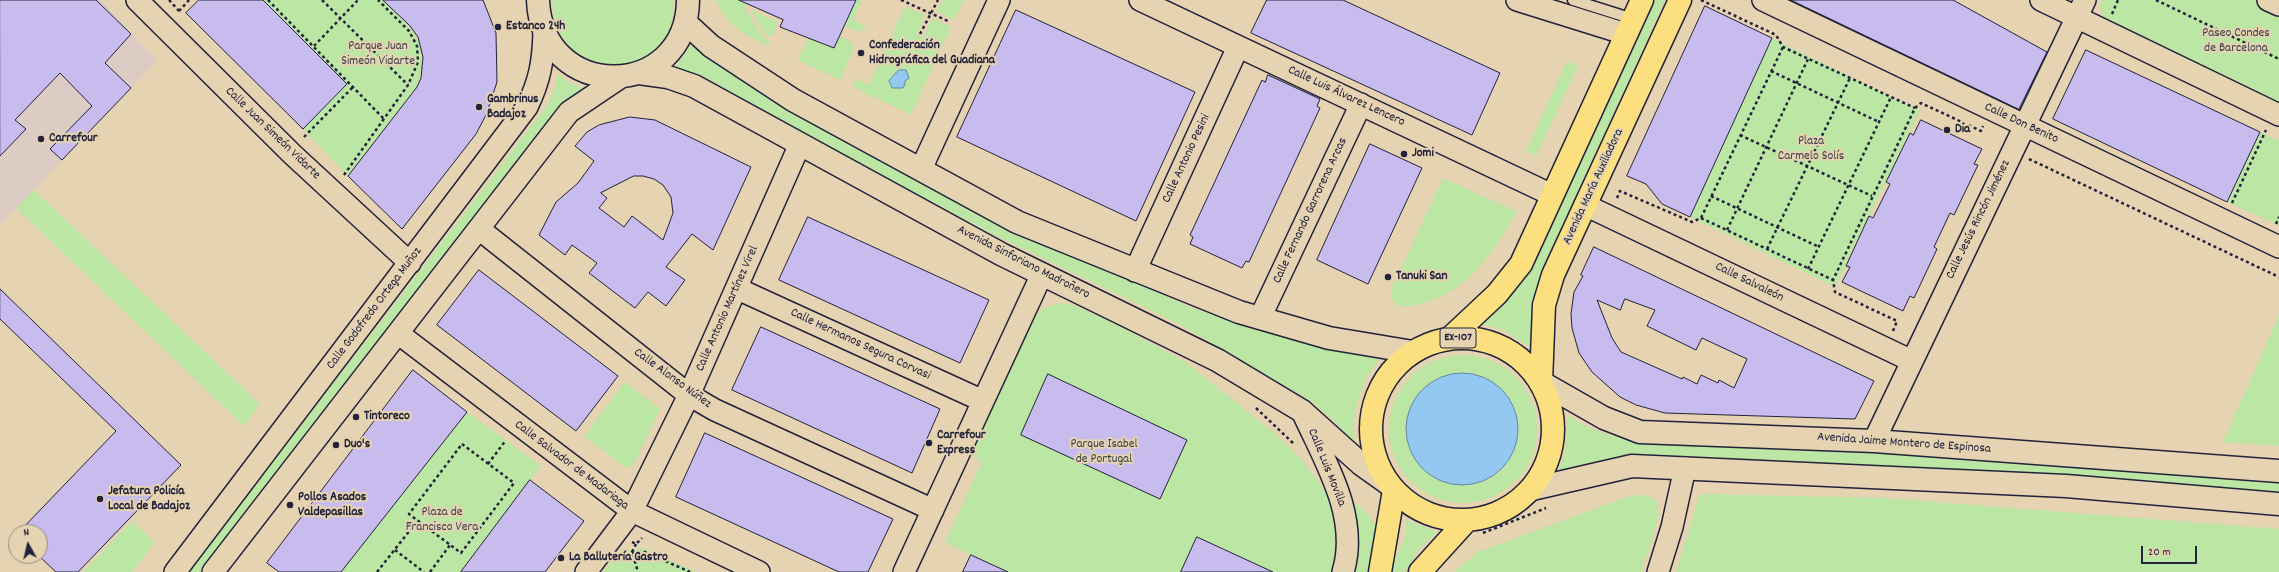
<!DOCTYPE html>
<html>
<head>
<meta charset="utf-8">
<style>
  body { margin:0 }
  #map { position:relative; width:2279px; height:572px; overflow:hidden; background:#e5d3b1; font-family:Dekko,sans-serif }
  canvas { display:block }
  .north { position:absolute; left:8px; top:524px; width:40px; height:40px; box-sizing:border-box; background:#e5d3b1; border:1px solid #978c82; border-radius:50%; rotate:352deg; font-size:11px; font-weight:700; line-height:16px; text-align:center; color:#22223b }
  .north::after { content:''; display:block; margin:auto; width:14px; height:18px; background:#22223b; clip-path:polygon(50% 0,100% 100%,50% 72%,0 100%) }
  .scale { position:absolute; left:2141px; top:546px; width:56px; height:18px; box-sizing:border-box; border:2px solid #22223b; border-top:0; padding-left:5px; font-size:12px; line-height:14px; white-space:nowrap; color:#22223b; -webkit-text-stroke:3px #e5d3b1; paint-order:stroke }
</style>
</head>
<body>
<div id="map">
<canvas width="2279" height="572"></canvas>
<div class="north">N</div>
<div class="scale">20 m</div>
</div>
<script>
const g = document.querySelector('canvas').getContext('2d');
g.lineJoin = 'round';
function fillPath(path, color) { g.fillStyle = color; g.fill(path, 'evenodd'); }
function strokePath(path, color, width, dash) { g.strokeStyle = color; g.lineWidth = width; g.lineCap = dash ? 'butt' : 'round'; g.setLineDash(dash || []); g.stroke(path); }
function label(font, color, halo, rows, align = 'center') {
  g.font = font + ' Dekko,sans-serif'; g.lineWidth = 4; g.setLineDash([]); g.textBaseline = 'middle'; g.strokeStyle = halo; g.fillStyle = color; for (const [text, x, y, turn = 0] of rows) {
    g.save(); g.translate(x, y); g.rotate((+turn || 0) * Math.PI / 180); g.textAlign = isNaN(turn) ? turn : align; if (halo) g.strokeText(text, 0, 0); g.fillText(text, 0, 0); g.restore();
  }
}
const built = new Path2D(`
  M0,0H101L157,61L0,225Z`);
const green = new Path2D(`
  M263,0H383C409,25 436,47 417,87L348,176L303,129L347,84Z
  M552,0H674C678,85 552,87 552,0Z
  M716,0H739L747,4L745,8L762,37L770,41L768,46C745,35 726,25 716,0Z
  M856,0H862L853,20L866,26C860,35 852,30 844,26Z
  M943,0H964L954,20L936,11Z
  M1654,0H1665L1540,276L1532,324L1533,349L1503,330L1477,323L1534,258Z
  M2103,0H2255L2279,12V109L2106,26L2100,6Z
  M905,6L925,15L917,35L923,38L932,18L951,27L911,115L853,87L856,79L869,85Z
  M751,10L778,22L772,37L764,33Z
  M839,36L851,41L854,49L840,80L798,60L809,37L834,48Z
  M1772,38L1920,111L1835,287L1690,217Z
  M692,43L707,58L781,107L1001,222L1185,305L1224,319L1332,349L1380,358C1359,384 1351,413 1355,446L1336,423L1314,403L1179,324L995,235L788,127L714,82L697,74L675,68Z
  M1567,61L1578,66L1536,156L1526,151Z
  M557,73L570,83L585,89L573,95L557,111L203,572H188L546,107L556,85Z
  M2260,132L2279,141V225L2227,202Z
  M1443,178L1517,212C1493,251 1470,291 1423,303C1415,305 1406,308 1398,306L1392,299V288Z
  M34,190L260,404L244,426L16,208Z
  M1061,303L1073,305L1117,325L1184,361L1273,432L1302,460L1331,498L1339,530L1335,572H1253L1256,564L1197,537L1181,572H1008L945,543L982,461L970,455L1032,321L1043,308Z
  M2279,315V446L2223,442Z
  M1389 429a74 74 0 1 1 148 0a74 74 0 1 1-148 0Z
  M625,382L660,409L633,466L625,467L584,436Z
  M467,412L541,466L464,569L468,572H341Z
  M1567,415C1591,431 1618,439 1647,444L2025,460L2279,480V493L2024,473L1624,457L1557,474L1566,449Z
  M1700,494L1884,498L2279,529V572H1676Z
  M1640,495C1647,496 1652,496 1656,502C1664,514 1645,558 1641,572H1454L1478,552L1627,497Z
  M1351,502H1354C1386,526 1377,537 1370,572H1350Z
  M1406,520L1438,532L1421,547L1405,572H1390L1406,534Z
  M132,521L155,542L132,572H83Z
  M643,548L696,572H603L619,551Z`);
const water = new Path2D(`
  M899,70H906L909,78L905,81V84L903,88H892L889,81Z
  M1406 429a56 56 0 1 1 112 0a56 56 0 1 1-112 0Z`);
const building = new Path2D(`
  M0,0H96L131,34L105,63L131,88L62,160L50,149L92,106L60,73L15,120L26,129L0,156Z
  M199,0H263L347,84L303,129L186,13Z
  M383,0H483L496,33L497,82L486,115L476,134L402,229L348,176L417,87L421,78L423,57L418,37L410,26Z
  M739,0H856L834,48L780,27L783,20Z
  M1267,0H1343L1500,73L1472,135L1251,33Z
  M1791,0H1953L2047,52L2019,109Z
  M1705,6L1772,38L1690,217L1662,204L1646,184L1627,176Z
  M1016,10L1195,92L1136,221L957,137Z
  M2086,50L2260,132L2227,202L2053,119Z
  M1268,75L1320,99L1317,106L1320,108L1249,262L1246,261L1242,268L1190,244L1193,237L1190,235L1262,80L1265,82Z
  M630,117L655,120L751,167L713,250L692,234L666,267L685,280L666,306L648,292L635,308L589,273L597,263L572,245L565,255L539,235L556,202L578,183L594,161L575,146L587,132L599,125ZM634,176H643L654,179L663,185L671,197L673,213L663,240L632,216L624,227L599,208L607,198L601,193Z
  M1921,120L1982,149L1974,164L1978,165L1954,215L1950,213L1934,247L1937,249L1914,298L1910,296L1903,311L1842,282L1850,267L1846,266L1869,216L1873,218L1890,184L1886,182L1910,133L1913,135Z
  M1370,144L1422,168L1368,284L1317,260Z
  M808,217L989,300L960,363L779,280Z
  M1594,247L1874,381L1855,419L1665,413L1636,405L1620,397L1592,372L1579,353L1572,328L1571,314L1574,292L1583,276L1581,275ZM1625,299L1655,310L1647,326L1696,350L1702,338L1747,359L1734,388L1719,380L1718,383L1701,375L1697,384L1683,377L1682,379L1621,352L1612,338L1597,300L1620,310Z
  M479,270L618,376L576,431L437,325Z
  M0,289L181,465L78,572H56L39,556L40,532H19L116,431L0,319Z
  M761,327L940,409L912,473L732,390Z
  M413,370L467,412L341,572H279L267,563Z
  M1048,374L1187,440L1160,499L1021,435Z
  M705,433L893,519L868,572H839L676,497Z
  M530,480L584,521L545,572H461Z
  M1197,537L1273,572H1181Z
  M971,555L1008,572H963Z`);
const path = new Path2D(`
  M169,0L180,12
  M268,0L384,119
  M322,0L408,85
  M901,0L950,22
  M1701,0L1776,35L1783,47L1915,108
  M2156,0L2279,59
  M179,11L189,0
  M2112,14L2118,0
  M920,34L938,0
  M314,46L358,0
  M1771,71L1879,122
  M1740,135L1872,196
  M304,137L353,87
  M2029,159L2279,277
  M344,175L408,85L418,62L417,46L409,31L378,0
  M1711,196L1819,247
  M1617,198L1620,191L1692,222L1701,218L1783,47
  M2232,203L2266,130
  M1701,218L1833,280
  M2276,224L2279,217
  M1727,230L1808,59
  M1767,249L1850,78
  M1808,269L1891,97
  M1893,331L1897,321L1835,292L1833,280L1915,108L1921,103L1981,131L1983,126
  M1256,408L1294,444
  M462,444L514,483L461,553L409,514Z
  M488,464L506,440
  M1483,533L1546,508
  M632,542L636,544L642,538
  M636,544L632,552L638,572
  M395,550L424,572
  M626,554L643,551L690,572
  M377,572L418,520
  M430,572L450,545`);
const lane = new Path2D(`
  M1573,0L1633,19`);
const street = new Path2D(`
  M137,0L292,154L410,263
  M1140,0L1552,195
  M1517,0L1626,34
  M1763,0L2279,247
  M2041,0L2279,115
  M2268,0L2279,5
  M921,169L999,0
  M1585,205L1912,361
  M479,229L689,395L715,410L933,510
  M1135,271L1238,47
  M738,289L983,401
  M1260,318L1361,104
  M399,334L632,511L759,572
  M1302,411C1324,460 1360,516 1343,572
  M1874,441L2085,0
  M175,572L527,107C540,80 543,62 544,33
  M213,572L569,112L621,77
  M586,572L632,511L689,395L800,144
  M904,572L1042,274
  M1658,572L1672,527L1685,468`);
const secondary = new Path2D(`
  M538,0C542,103 687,101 688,0
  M686,23L711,46L793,100L1017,222L1239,312L1329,338L1413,352
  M639,73L668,77L694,86L1001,254L1217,360L1302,411L1361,464L1389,484
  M1541,382L1604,418L1640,432L1874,441L2279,471
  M1532,489L1632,466L2066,486L2279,504`);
const primary = new Path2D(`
  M1371 429a91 91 0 1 1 182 0a91 91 0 1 1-182 0Z
  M1449,339L1497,294L1521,264L1642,0
  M1541,382L1544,305L1553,275L1680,0
  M1380,572L1394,490
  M1420,572L1467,520`);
const markers = [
  [498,27,4,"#22223b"],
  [861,53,4,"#22223b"],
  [479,107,4,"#22223b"],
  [1947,130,4,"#22223b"],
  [41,139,4,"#22223b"],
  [1404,154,4,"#22223b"],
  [1388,277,4,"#22223b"],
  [356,417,4,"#22223b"],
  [929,443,4,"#22223b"],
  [336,445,4,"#22223b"],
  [100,499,4,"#22223b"],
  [290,505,4,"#22223b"],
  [561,558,4,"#22223b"]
];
const shields = [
  [1458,338,36]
];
const shieldNames = [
  ["EX-107",1458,338]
];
const poiNames = [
  ["Estanco 24h",506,27],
  ["Confederación",869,46],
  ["Hidrográfica del Guadiana",869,61],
  ["Gambrinus",487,100],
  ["Badajoz",487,115],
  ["Dia",1955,130],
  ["Carrefour",49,139],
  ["Jomi",1412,154],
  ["Tanuki San",1396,277],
  ["Tintoreco",364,417],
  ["Carrefour",937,436],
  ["Express",937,451],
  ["Duo's",344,445],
  ["Jefatura Policía",108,492],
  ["Local de Badajoz",108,507],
  ["Pollos Asados",298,498],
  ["Valdepasillas",298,513],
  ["La Ballutería Gastro",569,558]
];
const parkNames = [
  ["Paseo Condes",2236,34],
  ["de Barcelona",2236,49],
  ["Parque Juan",378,47],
  ["Simeón Vidarte",378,62],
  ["Plaza",1811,142],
  ["Carmelo Solís",1811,157],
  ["Parque Isabel",1104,445],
  ["de Portugal",1104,460],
  ["Plaza de",442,513],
  ["Francisco Vera",442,528]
];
const streetNames = [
  ["Calle Luis Álvarez Lencero",1346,97,25],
  ["Calle Don Benito",2021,124,25],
  ["Calle Juan Simeón Vidarte",272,134,44],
  ["Calle Antonio Pesini",1187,159,-65],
  ["Avenida María Auxiliadora",1594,187,-65],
  ["Calle Fernando Garrorena Arcas",1311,211,-65],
  ["Calle Jesús Rincón Jiménez",1979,220,-64],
  ["Avenida Sinforiano Madroñero",1023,263,27],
  ["Calle Salvaleón",1749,283,26],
  ["Calle Godofredo Ortega Muñoz",375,309,-53],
  ["Calle Antonio Martínez Virel",728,309,-66],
  ["Calle Hermanos Segura Corvasi",860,345,25],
  ["Calle Alonso Núñez",672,379,36],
  ["Avenida Jaime Montero de Espinosa",1904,444,4],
  ["Calle Salvador de Madariaga",571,466,37],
  ["Calle Luis Movilla",1326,468,68]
];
fillPath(built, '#dcccc3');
fillPath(green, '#bbe6a3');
fillPath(water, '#94c8f1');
strokePath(water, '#6686a8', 1);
fillPath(building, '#c8bbed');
strokePath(building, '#22223b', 1);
strokePath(lane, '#22223b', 13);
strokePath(street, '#22223b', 24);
strokePath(secondary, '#22223b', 25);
strokePath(primary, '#22223b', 25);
strokePath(path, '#22223b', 2.5, [3, 3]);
strokePath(lane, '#e5d3b1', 10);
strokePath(street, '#e5d3b1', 21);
strokePath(secondary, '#e5d3b1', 22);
strokePath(primary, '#fce080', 22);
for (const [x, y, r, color] of markers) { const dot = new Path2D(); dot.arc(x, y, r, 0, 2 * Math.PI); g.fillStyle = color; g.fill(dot); strokePath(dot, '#e5d3b1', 1.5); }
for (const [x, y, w] of shields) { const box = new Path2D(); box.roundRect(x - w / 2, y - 10, w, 20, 3); g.fillStyle = '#e5d3b1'; g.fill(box); strokePath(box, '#22223b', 1); }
label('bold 12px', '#22223b', null, shieldNames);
label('bold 13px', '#22223b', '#e5d3b1', poiNames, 'left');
label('13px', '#393f4b', '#e5d3b1', parkNames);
label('13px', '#22223b', '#e5d3b1', streetNames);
</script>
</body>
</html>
